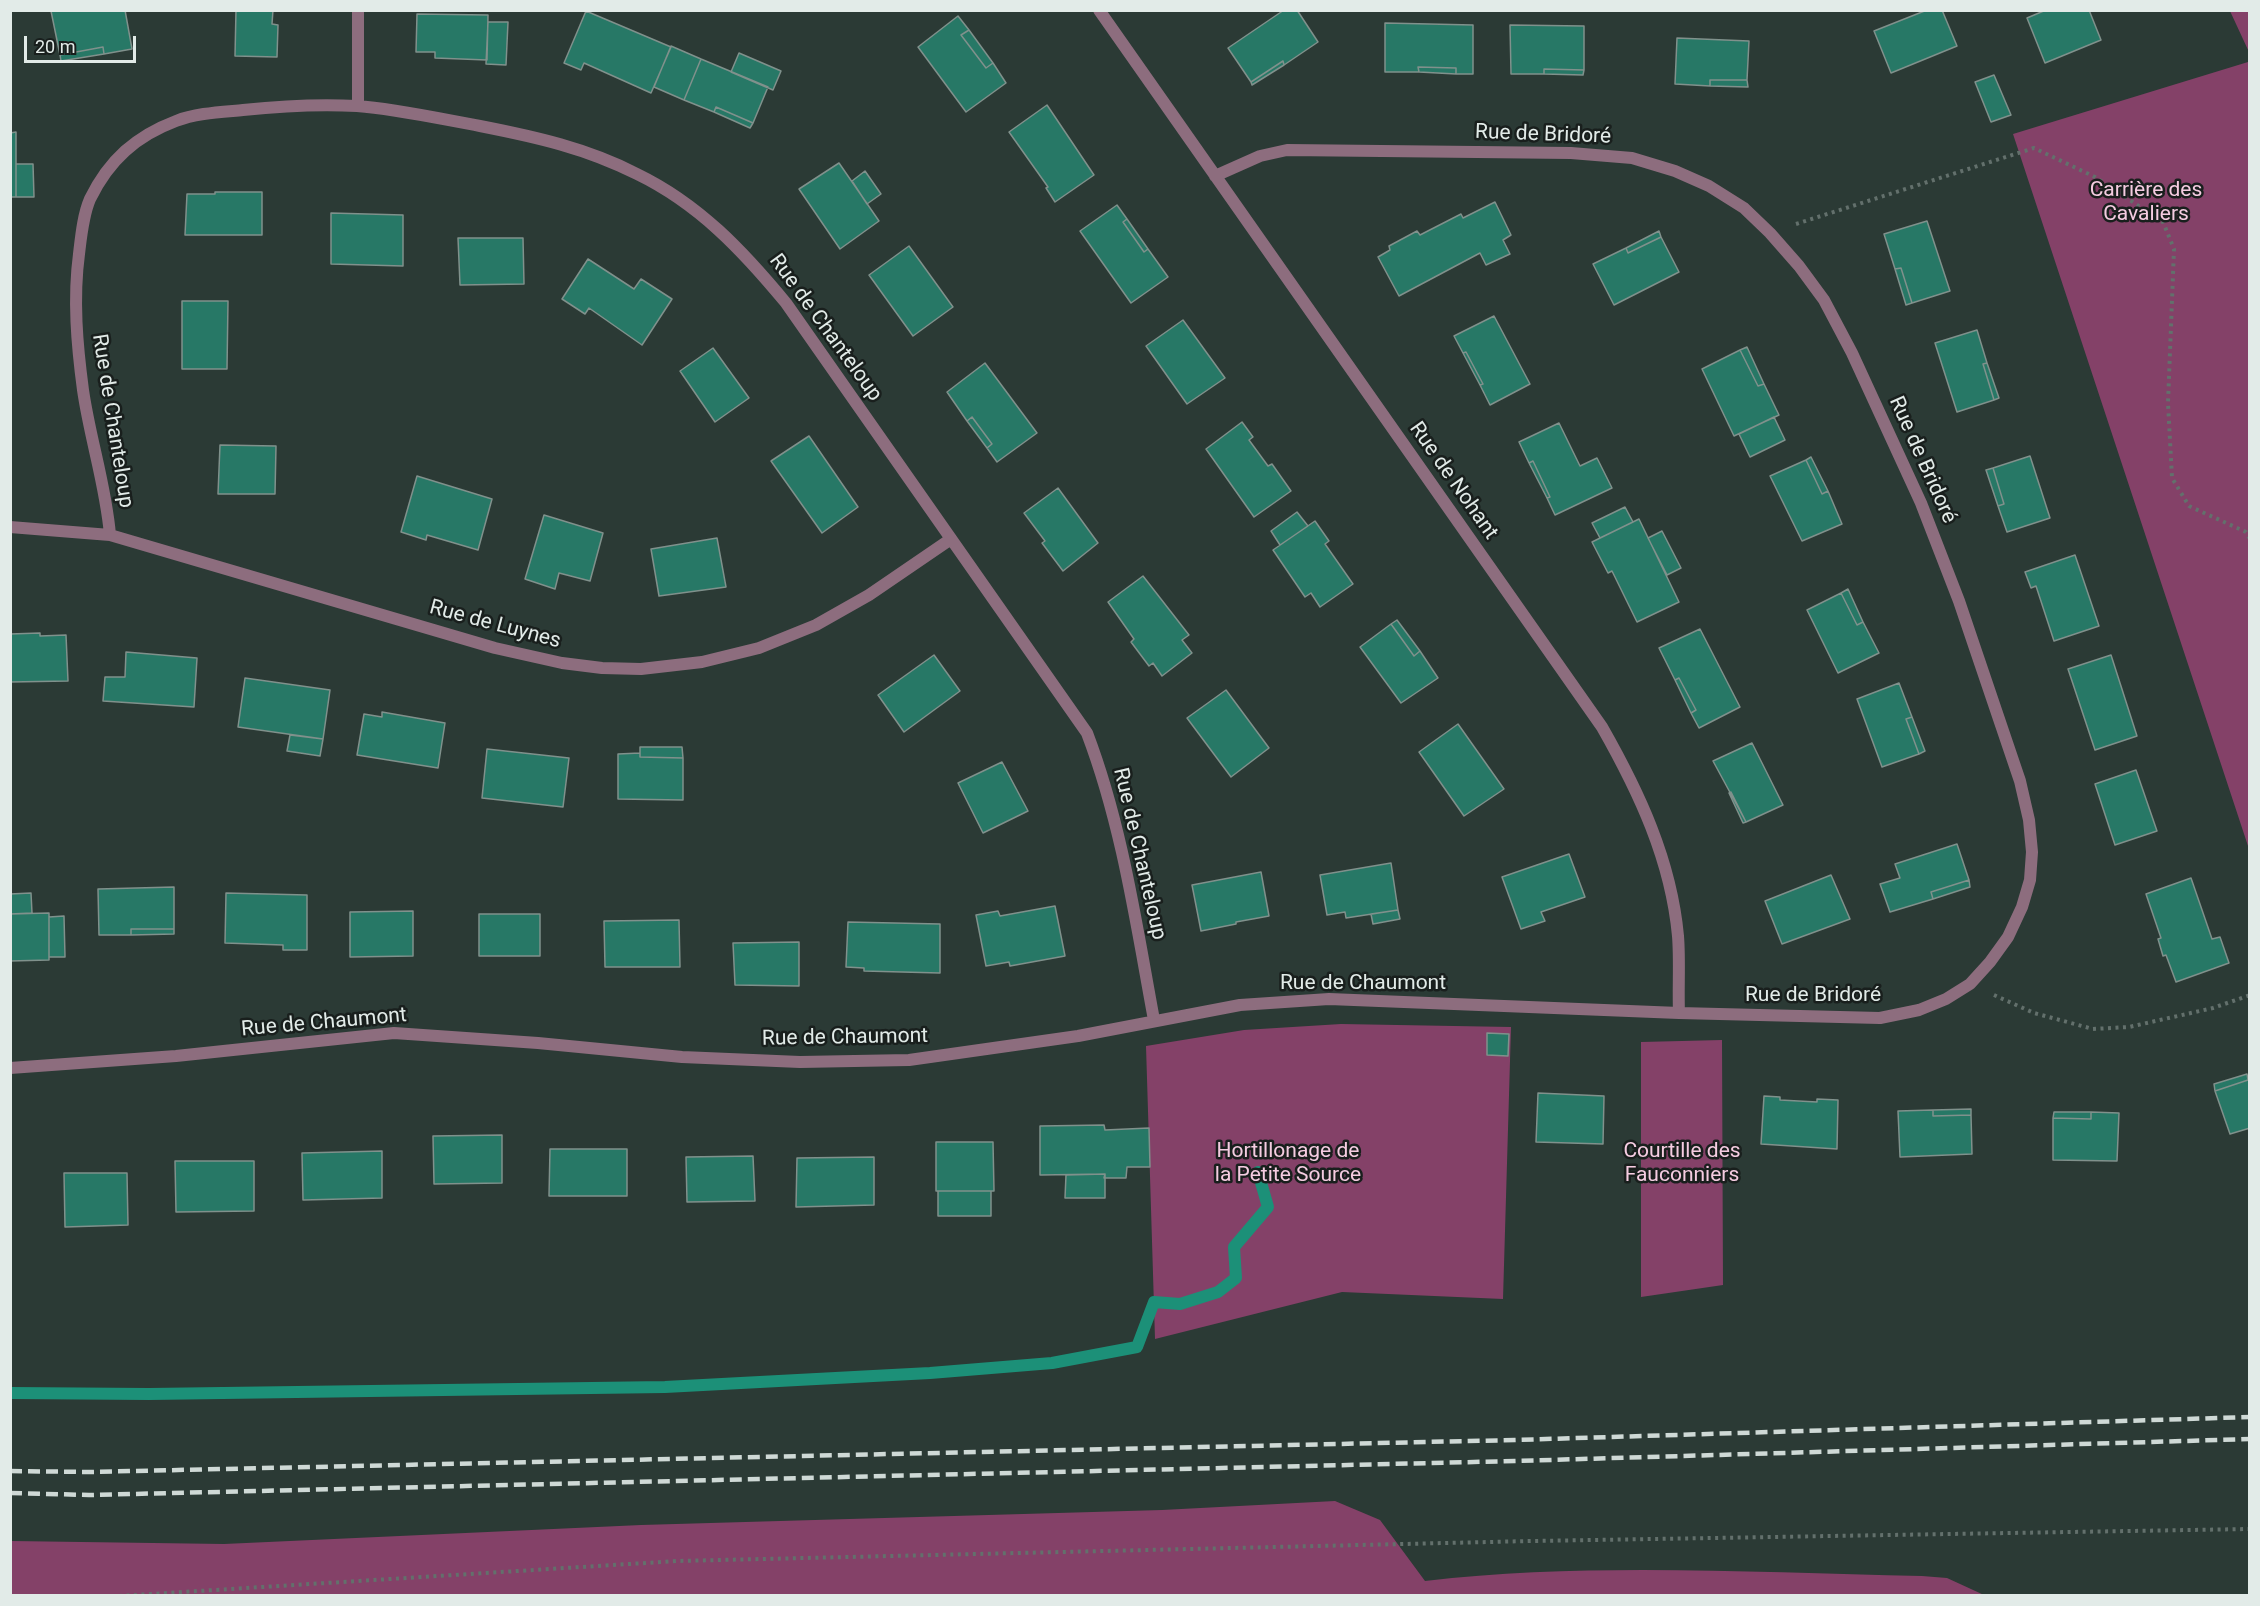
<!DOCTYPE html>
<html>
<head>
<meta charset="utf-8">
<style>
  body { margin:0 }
  #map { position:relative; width:2260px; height:1606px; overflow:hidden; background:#2b3a35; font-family:Roboto,sans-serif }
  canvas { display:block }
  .frame { position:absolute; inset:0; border:12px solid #e2ebe8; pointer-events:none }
  .scale { position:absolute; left:24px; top:36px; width:112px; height:27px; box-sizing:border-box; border:3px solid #e2ebe8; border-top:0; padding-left:8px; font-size:18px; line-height:21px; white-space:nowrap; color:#e2ebe8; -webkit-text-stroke:4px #191f1d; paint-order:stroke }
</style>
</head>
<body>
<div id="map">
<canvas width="2260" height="1606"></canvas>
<div class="frame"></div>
<div class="scale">20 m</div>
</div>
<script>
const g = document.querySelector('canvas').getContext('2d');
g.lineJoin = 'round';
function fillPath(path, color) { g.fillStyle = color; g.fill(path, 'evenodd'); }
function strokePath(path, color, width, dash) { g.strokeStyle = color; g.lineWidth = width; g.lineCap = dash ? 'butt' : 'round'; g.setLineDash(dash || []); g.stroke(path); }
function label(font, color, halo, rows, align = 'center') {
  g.font = font + ' Roboto,sans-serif'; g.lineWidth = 5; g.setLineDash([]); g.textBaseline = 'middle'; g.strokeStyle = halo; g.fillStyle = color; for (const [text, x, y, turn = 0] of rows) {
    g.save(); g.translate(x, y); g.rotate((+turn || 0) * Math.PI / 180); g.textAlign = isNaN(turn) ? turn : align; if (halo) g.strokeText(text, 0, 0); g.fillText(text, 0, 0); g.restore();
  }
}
const green = new Path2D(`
  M2230,11H2249V52Z
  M2248,62L2250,65L2249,849L2013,134Z
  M1341,1024L1511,1027L1503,1299L1342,1292L1155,1339L1146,1046L1244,1030Z
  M1722,1040L1723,1285L1641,1297V1042Z
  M1335,1501L1380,1520L1425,1581C1589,1562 1757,1573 1922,1576L1947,1578L1984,1595H11V1541L224,1544L641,1525L1162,1510Z`);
const stream = new Path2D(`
  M10,1393L149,1394L665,1387L930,1373L1052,1363L1137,1347L1154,1302L1180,1304L1218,1292L1236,1278L1234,1247L1268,1207L1258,1172`);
const building = new Path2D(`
  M125,10L132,49L104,54L103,47L60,55L51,11Z
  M236,10H273L272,24L278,25L277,57L235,56Z
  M1284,10H1297L1318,42L1284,65L1283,61L1251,82L1228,48Z
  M1927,10H1942L1957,46L1891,73L1874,31Z
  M2046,10H2089L2101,40L2045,63L2027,18Z
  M586,11L671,47L651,93L584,63L581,70L564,63Z
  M417,14L488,15L487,60L435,58V52H416Z
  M958,16L969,30L961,35L986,68L993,63L1006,83L966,112L918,47Z
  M488,22H508L506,65L486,64Z
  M1385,23L1473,25V74H1456V68L1418,67L1419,72H1385Z
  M1510,25L1584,26V70L1544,69V74H1511Z
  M969,30L993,63L986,68L961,35Z
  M1677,38L1749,41L1747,80H1710V86L1675,84Z
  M671,46L701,59L684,100L654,87Z
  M103,47L104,54L61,61L60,55Z
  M739,53L781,71L773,90L731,72Z
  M701,59L768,87L753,123L716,107L714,112L684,100Z
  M1283,61L1284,65L1252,85L1251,82Z
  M1418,67L1456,68V74L1419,72Z
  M1544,69L1584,70L1583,75L1544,74Z
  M1994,75L2011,115L1991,122L1975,82Z
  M1710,80H1747L1748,87L1710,86Z
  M1047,105L1094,175L1055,202L1046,188L1048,187L1009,132Z
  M716,107L753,123L750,128L714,112Z
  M16,132V197H10V133Z
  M839,163L879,221L840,249L799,189Z
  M16,164H33L34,197H16Z
  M865,171L881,194L867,204L852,181Z
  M215,192H262V235H185L187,194H215Z
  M1495,202L1511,235L1503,240L1510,254L1486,265L1480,253L1399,296L1378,257L1390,250L1389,246L1417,231L1420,235L1461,214L1463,218Z
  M1117,205L1127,219L1123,222L1144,252L1148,249L1168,277L1131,303L1080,231Z
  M331,213L403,215V266L331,264Z
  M1127,219L1148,249L1144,252L1123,222Z
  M1927,221L1950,291L1912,303L1901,268L1895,269L1884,234Z
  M1659,231L1661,237L1628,253L1626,248Z
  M1661,237L1679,272L1614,305L1593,264L1626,248L1628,253Z
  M458,238H523L524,284L460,285Z
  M909,246L953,307L913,336L869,275Z
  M588,259L634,289L641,279L672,299L642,345L589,308L585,314L562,299Z
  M1901,268L1912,303L1906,305L1895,269Z
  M182,301H228L227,369H182Z
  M1494,316L1530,384L1490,405L1480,385L1483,384L1466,352L1463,353L1454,336Z
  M1183,320L1225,378L1187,404L1146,346Z
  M1977,330L1987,363L1983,364L1994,400L1957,412L1935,343Z
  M1747,347L1764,384L1758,386L1740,350Z
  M713,348L749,398L715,422L680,371Z
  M1740,350L1758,386L1764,384L1779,415L1734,436L1702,369Z
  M1466,352L1483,384L1480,385L1463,353Z
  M985,363L1037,433L997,462L987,448L992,444L972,417L967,421L947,392Z
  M1987,363L1999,398L1994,400L1983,364Z
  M972,417L992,444L987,448L967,421Z
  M1774,417L1785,440L1750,457L1739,434Z
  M1242,422L1253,437L1249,440L1268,466L1272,464L1291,491L1254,517L1206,449Z
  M1559,423L1580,466L1597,458L1612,488L1555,515L1547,498L1550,497L1533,461L1529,463L1519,442Z
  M809,436L858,507L822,533L771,461Z
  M220,445L276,446L275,494H218Z
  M2030,456L2050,518L2007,532L1998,506L2004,504L1993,468Z
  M1811,457L1828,491L1822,494L1806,460Z
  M1806,460L1822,494L1828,491L1842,524L1802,541L1770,476Z
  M1533,461L1550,497L1547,498L1529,463Z
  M1993,468L2004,504L1998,506L1986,470Z
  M417,476L492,499L478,550L427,535L426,540L401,532Z
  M1058,488L1098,543L1063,571L1042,543L1045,541L1024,513Z
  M1625,507L1633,522L1600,538L1592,523Z
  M1297,512L1308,526L1280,545L1271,531Z
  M544,515L603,533L590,581L559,573L555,589L525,579Z
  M1639,519L1679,602L1637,622L1612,571L1608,573L1592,542Z
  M1315,521L1329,541L1325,544L1353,584L1320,607L1311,593L1305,597L1273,550Z
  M1662,531L1681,568L1667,575L1648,538Z
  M717,538L726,587L659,596L651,549Z
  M2075,555L2099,626L2054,641L2036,586L2031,588L2025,572Z
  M1143,576L1189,635L1182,640L1192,653L1162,676L1153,663L1149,666L1131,642L1134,639L1108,602Z
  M1848,589L1863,622L1857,625L1841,593Z
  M1841,593L1857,625L1863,622L1879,653L1838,673L1807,610Z
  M1397,620L1420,651L1414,656L1391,624Z
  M1391,624L1414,656L1420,651L1438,678L1401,703L1360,647Z
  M1700,629L1740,707L1699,728L1691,713L1696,710L1679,678L1675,680L1659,648Z
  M40,633V636L66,635L68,681L10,682V634Z
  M126,652L197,658L194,707L103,701L105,677H125Z
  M934,655L960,691L904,732L878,695Z
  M2111,655L2137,736L2095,750L2068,669Z
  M245,678L330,690L323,739L238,727Z
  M1679,678L1696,710L1691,713L1675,680Z
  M1899,683L1912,717L1906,719L1919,754L1882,767L1857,699Z
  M1226,690L1269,748L1231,777L1187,718Z
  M382,712L445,723L438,768L357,755L364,714L382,717Z
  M1912,717L1925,751L1919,754L1906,719Z
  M1458,724L1504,789L1464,816L1419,752Z
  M290,735L323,739L320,756L287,751Z
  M1752,743L1783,805L1746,822L1713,761Z
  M640,747H682L683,758L640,757Z
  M487,749L569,758L563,807L482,798Z
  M640,753V757L683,758V800L618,799V754Z
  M1002,762L1028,811L983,833L958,783Z
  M2136,770L2157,831L2115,845L2095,784Z
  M1731,792L1746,822L1743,823L1729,793Z
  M1957,844L1969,880L1931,892L1933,899L1890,912L1880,884L1900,878L1895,864Z
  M1569,854L1585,897L1541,912L1545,921L1521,929L1502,877Z
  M1391,863L1398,910L1346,918L1345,912L1327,915L1320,875Z
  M1261,872L1269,916L1236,922V924L1201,931L1192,885Z
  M1831,875L1850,919L1782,944L1765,901Z
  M2191,878L2212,939L2220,937L2229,963L2176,982L2166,955L2163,956L2158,939L2161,938L2146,894Z
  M1969,880L1970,887L1933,899L1931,892Z
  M174,887V929H131V935H99L98,889Z
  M31,893L32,913L10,914V894Z
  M226,893L307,895V950H283V945L225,943Z
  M1055,906L1065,956L1010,966L1009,962L986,966L976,915L998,911L1000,916Z
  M1398,910L1400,919L1373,924L1371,914Z
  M413,911V956L350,957V912Z
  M49,913V960L10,961V914Z
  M479,914H540V956H479Z
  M64,916L65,957H49V917Z
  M679,920L680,967H605L604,921Z
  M848,922L940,924V973L864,971V968L846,967Z
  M131,929H174V934L131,935Z
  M799,942V986L735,985L733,943Z
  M1487,1033L1509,1034L1508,1056L1487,1055Z
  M2247,1074L2248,1080L2215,1091L2214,1084Z
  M2248,1080H2250V1128L2230,1134L2215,1091Z
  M1538,1093L1604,1096L1603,1144L1536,1142Z
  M1764,1096L1780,1097V1100L1817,1102V1099L1838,1100L1837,1149L1761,1144Z
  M1971,1109V1115L1933,1116V1110Z
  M1933,1110V1116L1971,1115L1972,1154L1900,1157L1898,1111Z
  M2054,1112H2091V1119L2053,1118Z
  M2091,1112L2119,1113L2117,1161L2053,1160V1118L2091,1119Z
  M1104,1125L1105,1130L1149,1128L1150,1167H1127L1126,1178H1104L1105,1174L1040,1175V1126Z
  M502,1135V1183L434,1184L433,1136Z
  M936,1142H993L994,1191H936Z
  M550,1149H627V1196H549Z
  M382,1151V1198L303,1200L302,1153Z
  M753,1156L755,1201L687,1202L686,1157Z
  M874,1157V1205L796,1207L797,1158Z
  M175,1161H254V1211L176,1212Z
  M64,1173H127L128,1225L65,1227Z
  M1105,1174V1198H1065L1066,1175Z
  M938,1191H991V1216H938Z`);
const path = new Path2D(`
  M1796,224L2034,148L2095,177L2163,222L2174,249L2168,403L2172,478L2189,506L2246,532L2250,539
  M1994,995L2034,1013L2093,1029L2129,1027L2213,1008L2250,995
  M119,1596L677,1561L1531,1541L2250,1529`);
const street = new Path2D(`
  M358,10V106
  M1099,10L1602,727C1639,792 1671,860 1678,936C1680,961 1678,988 1679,1013
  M10,527L110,535L495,648L562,663L602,668L641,669L702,662L759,648L816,625L869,595L951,539
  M110,535C106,486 90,439 83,390C77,345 73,299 79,254C81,237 83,215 90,199C109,160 136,136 176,121C196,113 222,112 243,110C281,106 319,104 357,106C397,109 441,119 480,126C536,137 586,148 637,174C699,204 743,251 786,303L1087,733C1122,825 1136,923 1154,1020
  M10,1068L176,1056L394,1033L538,1043L682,1057L800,1062L909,1060L1078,1036L1240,1005L1329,999L1679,1013L1880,1018L1919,1010L1946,999L1970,984L1990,962L2008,937L2022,907L2030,880L2032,852L2029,820L2020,781L1959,601L1921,503L1852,353L1824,300L1799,266L1770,233L1744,208L1709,186L1675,171L1632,158L1571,153L1287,150L1260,156L1215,176`);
const rail = new Path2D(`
  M10,1471L89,1472L1515,1440L2250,1417
  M10,1493L89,1495L1515,1461L2250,1439`);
const streetNames = [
  ["Rue de Bridoré",1543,135,2],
  ["Rue de Chanteloup",825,328,54],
  ["Rue de Chanteloup",112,421,81],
  ["Rue de Bridoré",1922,460,66],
  ["Rue de Nohant",1453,481,55],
  ["Rue de Luynes",495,625,15],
  ["Rue de Chanteloup",1139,854,77],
  ["Rue de Chaumont",1363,984],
  ["Rue de Bridoré",1813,996],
  ["Rue de Chaumont",324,1023,-5],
  ["Rue de Chaumont",845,1038,-1]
];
const parkNames = [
  ["Carrière des",2146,191],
  ["Cavaliers",2146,215],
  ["Hortillonage de",1288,1152],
  ["la Petite Source",1288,1176],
  ["Courtille des",1682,1152],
  ["Fauconniers",1682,1176]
];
fillPath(green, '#844168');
strokePath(stream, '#1c9078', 12);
fillPath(building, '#277866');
strokePath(building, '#80918c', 1.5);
strokePath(path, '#63706c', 4, [3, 4.5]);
strokePath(street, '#8d6d7e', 12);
strokePath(rail, '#cfd9d6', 4.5, [12, 6]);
label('21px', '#e2ebe8', '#191f1d', streetNames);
label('21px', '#f5cce1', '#191f1d', parkNames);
</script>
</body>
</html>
